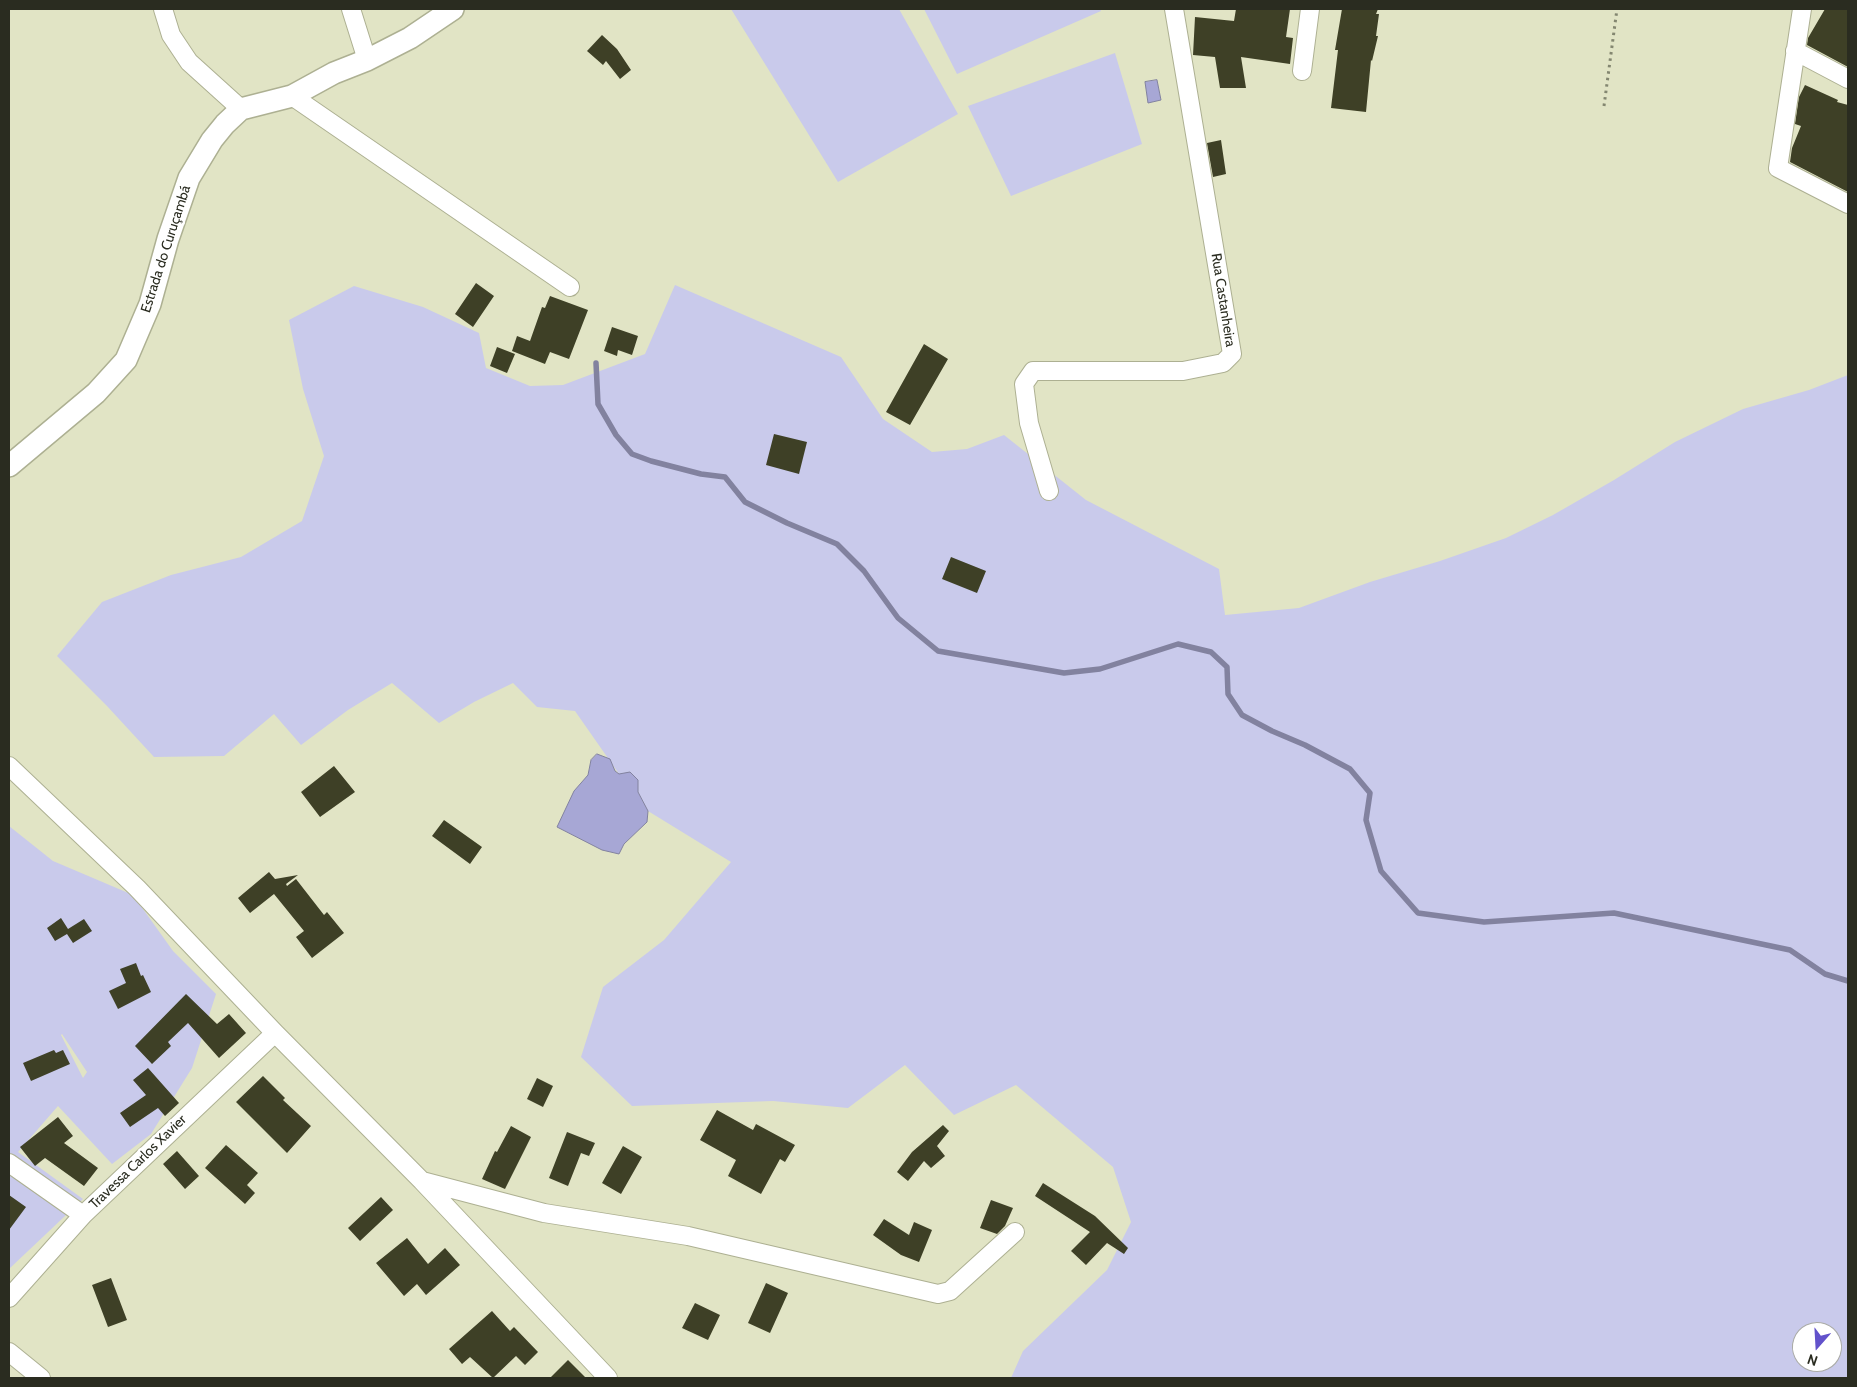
<!DOCTYPE html>
<html>
<head>
<meta charset="utf-8">
<style>
  body { margin:0 }
  #map { position:relative; width:1857px; height:1387px; overflow:hidden; background:#e1e4c5; font-family:Cabin,sans-serif }
  canvas { display:block }
  .frame { position:absolute; inset:0; border:10px solid #2a2c20; pointer-events:none }
  .north { position:absolute; left:1792px; top:1322px; width:50px; height:50px; box-sizing:border-box; background:#fff; border:1px solid #aaaba6; border-radius:50%; rotate:199deg; font-size:14px; font-weight:700; line-height:20px; text-align:center; color:#2a2c20 }
  .north::after { content:''; display:block; margin:auto; width:18px; height:22px; background:#6252cb; clip-path:polygon(50% 0,100% 100%,50% 72%,0 100%) }
</style>
</head>
<body>
<div id="map">
<canvas width="1857" height="1387"></canvas>
<div class="frame"></div>
<div class="north">N</div>
</div>
<script>
const g = document.querySelector('canvas').getContext('2d');
g.lineJoin = 'round';
function fillPath(path, color) { g.fillStyle = color; g.fill(path, 'evenodd'); }
function strokePath(path, color, width, dash) { g.strokeStyle = color; g.lineWidth = width; g.lineCap = dash ? 'butt' : 'round'; g.setLineDash(dash || []); g.stroke(path); }
function label(font, color, halo, rows, align = 'center') {
  g.font = font + ' Cabin,sans-serif'; g.lineWidth = 5; g.setLineDash([]); g.textBaseline = 'middle'; g.strokeStyle = halo; g.fillStyle = color; for (const [text, x, y, turn = 0] of rows) {
    g.save(); g.translate(x, y); g.rotate((+turn || 0) * Math.PI / 180); g.textAlign = isNaN(turn) ? turn : align; if (halo) g.strokeText(text, 0, 0); g.fillText(text, 0, 0); g.restore();
  }
}
const green = new Path2D(`
  M731,9H899L958,114L838,182Z
  M924,9H1100L1101,11L957,74Z
  M1115,53L1142,144L1011,196L968,106Z
  M675,285L841,357L883,419L932,452L967,449L1004,435L1086,500L1219,569L1225,615L1299,608L1370,582L1440,561L1506,538L1553,515L1614,480L1675,442L1743,409L1809,390L1848,375V1378H1011L1023,1351L1107,1270L1131,1222L1113,1167L1016,1085L954,1115L905,1065L848,1108L773,1101L632,1106L581,1057L603,987L664,940L731,862L648,811L638,792L619,774L575,711L537,707L513,683L474,702L439,723L392,683L348,710L301,745L274,714L224,756L154,757L107,706L57,656L102,602L171,575L241,557L302,521L324,456L303,389L289,320L354,286L423,307L479,333L486,368L530,386L563,385L645,354ZM1802,1332H1832V1362H1802Z
  M9,826L53,861L133,895L173,951L216,994L192,1068L151,1134L112,1164L58,1106L18,1152L83,1199L9,1269ZM62,1034L87,1072L83,1078L61,1035Z`);
const water = new Path2D(`
  M1157,80L1161,100L1148,103L1145,82Z
  M597,754L610,759L615,771L619,774L630,772L638,780V792L648,811L647,822L624,844L619,854L602,850L557,827L574,791L588,775L591,760Z`);
const stream = new Path2D(`
  M596,363L598,404L616,435L632,454L651,461L701,474L725,477L745,502L787,523L837,544L864,571L898,618L938,651L1064,673L1100,669L1178,644L1211,652L1227,667L1228,694L1242,715L1272,731L1305,745L1350,769L1370,793L1366,820L1381,871L1418,913L1484,922L1614,913L1790,950L1825,974L1848,981`);
const building = new Path2D(`
  M1236,9H1290L1286,37L1293,38L1290,64L1241,57L1246,88H1220L1215,57L1193,55L1195,17L1234,21Z
  M1342,9H1378L1376,14H1379L1376,36H1378L1372,61L1371,60L1366,112L1331,108L1338,50H1335Z
  M1825,9H1848V67L1807,45L1808,38Z
  M602,35L617,49L631,70L620,79L606,61L603,65L587,51Z
  M1805,85L1838,100L1837,102L1848,105V192L1790,162L1792,148L1801,126L1795,124L1799,97Z
  M1221,140L1226,174L1213,177L1207,143Z
  M476,283L494,296L473,327L455,314Z
  M550,296L588,310L569,359L550,352L545,364L512,351L517,336L530,341L542,307L545,308Z
  M612,327L638,336L632,355L618,350L617,356L604,351Z
  M924,344L948,359L910,425L886,412Z
  M497,347L515,354L507,373L490,366Z
  M774,434L807,442L799,474L766,465Z
  M951,557L986,571L977,593L942,579Z
  M334,766L355,792L320,817L301,792Z
  M444,820L482,847L470,864L432,836Z
  M269,872L275,879L298,875L286,884L287,886L296,879L324,915L327,912L344,933L312,958L296,937L304,931L274,894L250,913L238,898Z
  M61,918L68,929L84,919L92,931L73,943L67,934L55,941L47,928Z
  M136,963L141,976L143,975L151,992L118,1009L109,991L126,983L120,969Z
  M186,994L217,1024L229,1014L246,1033L219,1058L188,1023L168,1042L171,1046L152,1064L135,1046Z
  M54,1050L56,1053L63,1050L70,1064L31,1081L23,1063Z
  M148,1068L179,1103L165,1116L158,1108L130,1127L120,1113L146,1095L133,1080Z
  M263,1076L285,1098L283,1100L311,1126L287,1153L236,1102Z
  M537,1078L553,1086L543,1107L527,1099Z
  M717,1110L753,1130L756,1124L795,1145L785,1162L780,1159L761,1194L728,1176L736,1160L700,1140Z
  M58,1117L73,1136L64,1143L98,1168L84,1186L45,1158L35,1166L20,1147Z
  M943,1125L949,1131L937,1146L945,1156L931,1168L924,1161L908,1181L897,1172L912,1152Z
  M511,1126L531,1137L505,1189L482,1179L495,1151L497,1152Z
  M567,1132L595,1143L589,1156L581,1153L568,1186L549,1178Z
  M226,1145L258,1173L247,1185L255,1193L245,1204L205,1168Z
  M623,1146L642,1157L621,1194L602,1183Z
  M177,1151L199,1176L185,1189L163,1164Z
  M1043,1183L1095,1216L1128,1248L1124,1254L1107,1243L1086,1265L1071,1251L1090,1232L1035,1196Z
  M9,1195L26,1207L9,1230Z
  M381,1197L393,1210L360,1241L348,1228Z
  M991,1200L1013,1208L1005,1226L997,1234L980,1228Z
  M884,1219L909,1235L914,1222L932,1230L919,1262L901,1255L873,1235Z
  M407,1238L428,1264L445,1248L460,1265L426,1295L417,1284L404,1296L376,1263Z
  M111,1278L127,1320L108,1327L92,1285Z
  M766,1283L788,1293L770,1333L748,1323Z
  M695,1303L720,1315L708,1340L682,1328Z
  M492,1311L510,1331L514,1327L538,1352L525,1365L516,1356L493,1378L470,1357L462,1364L449,1349Z
  M568,1360L586,1378H550Z`);
const path = new Path2D(`
  M1604,106L1617,9`);
const minor = new Path2D(`
  M163,9L171,35L189,62L241,109
  M351,9L367,60
  M1802,9L1778,168L1848,204
  M1795,51L1848,79
  M1302,71L1310,9
  M292,96L570,287
  M1049,491L1029,423L1024,384L1033,371H1183L1223,363L1232,354L1174,9
  M9,766L137,888L275,1033L422,1181L608,1378
  M9,1163L83,1215
  M422,1181L544,1213L688,1236L938,1294L950,1291L1015,1232
  M9,1298L83,1215L275,1033
  M9,1352L41,1378`);
const tertiary = new Path2D(`
  M9,466L96,393L126,360L150,304L168,239L189,178L212,140L225,124L241,109L292,96L334,73L367,60L410,38L453,9`);
const streetNames = [
  ["Estrada do Curuçambá",166,249,-72],
  ["Rua Castanheira",1223,300,81],
  ["Travessa Carlos Xavier",138,1162,-44]
];
fillPath(green, '#c9caeb');
fillPath(water, '#a7a7d5');
strokePath(water, '#82829f', 1);
strokePath(stream, '#82829f', 5.5);
fillPath(building, '#3e4026');
strokePath(minor, '#adb092', 20);
strokePath(tertiary, '#adb092', 24);
strokePath(path, '#838670', 3, [2.5, 4]);
strokePath(minor, '#fff', 18);
strokePath(tertiary, '#fff', 21);
label('14px', '#2a2c20', '#fff', streetNames);
</script>
</body>
</html>
